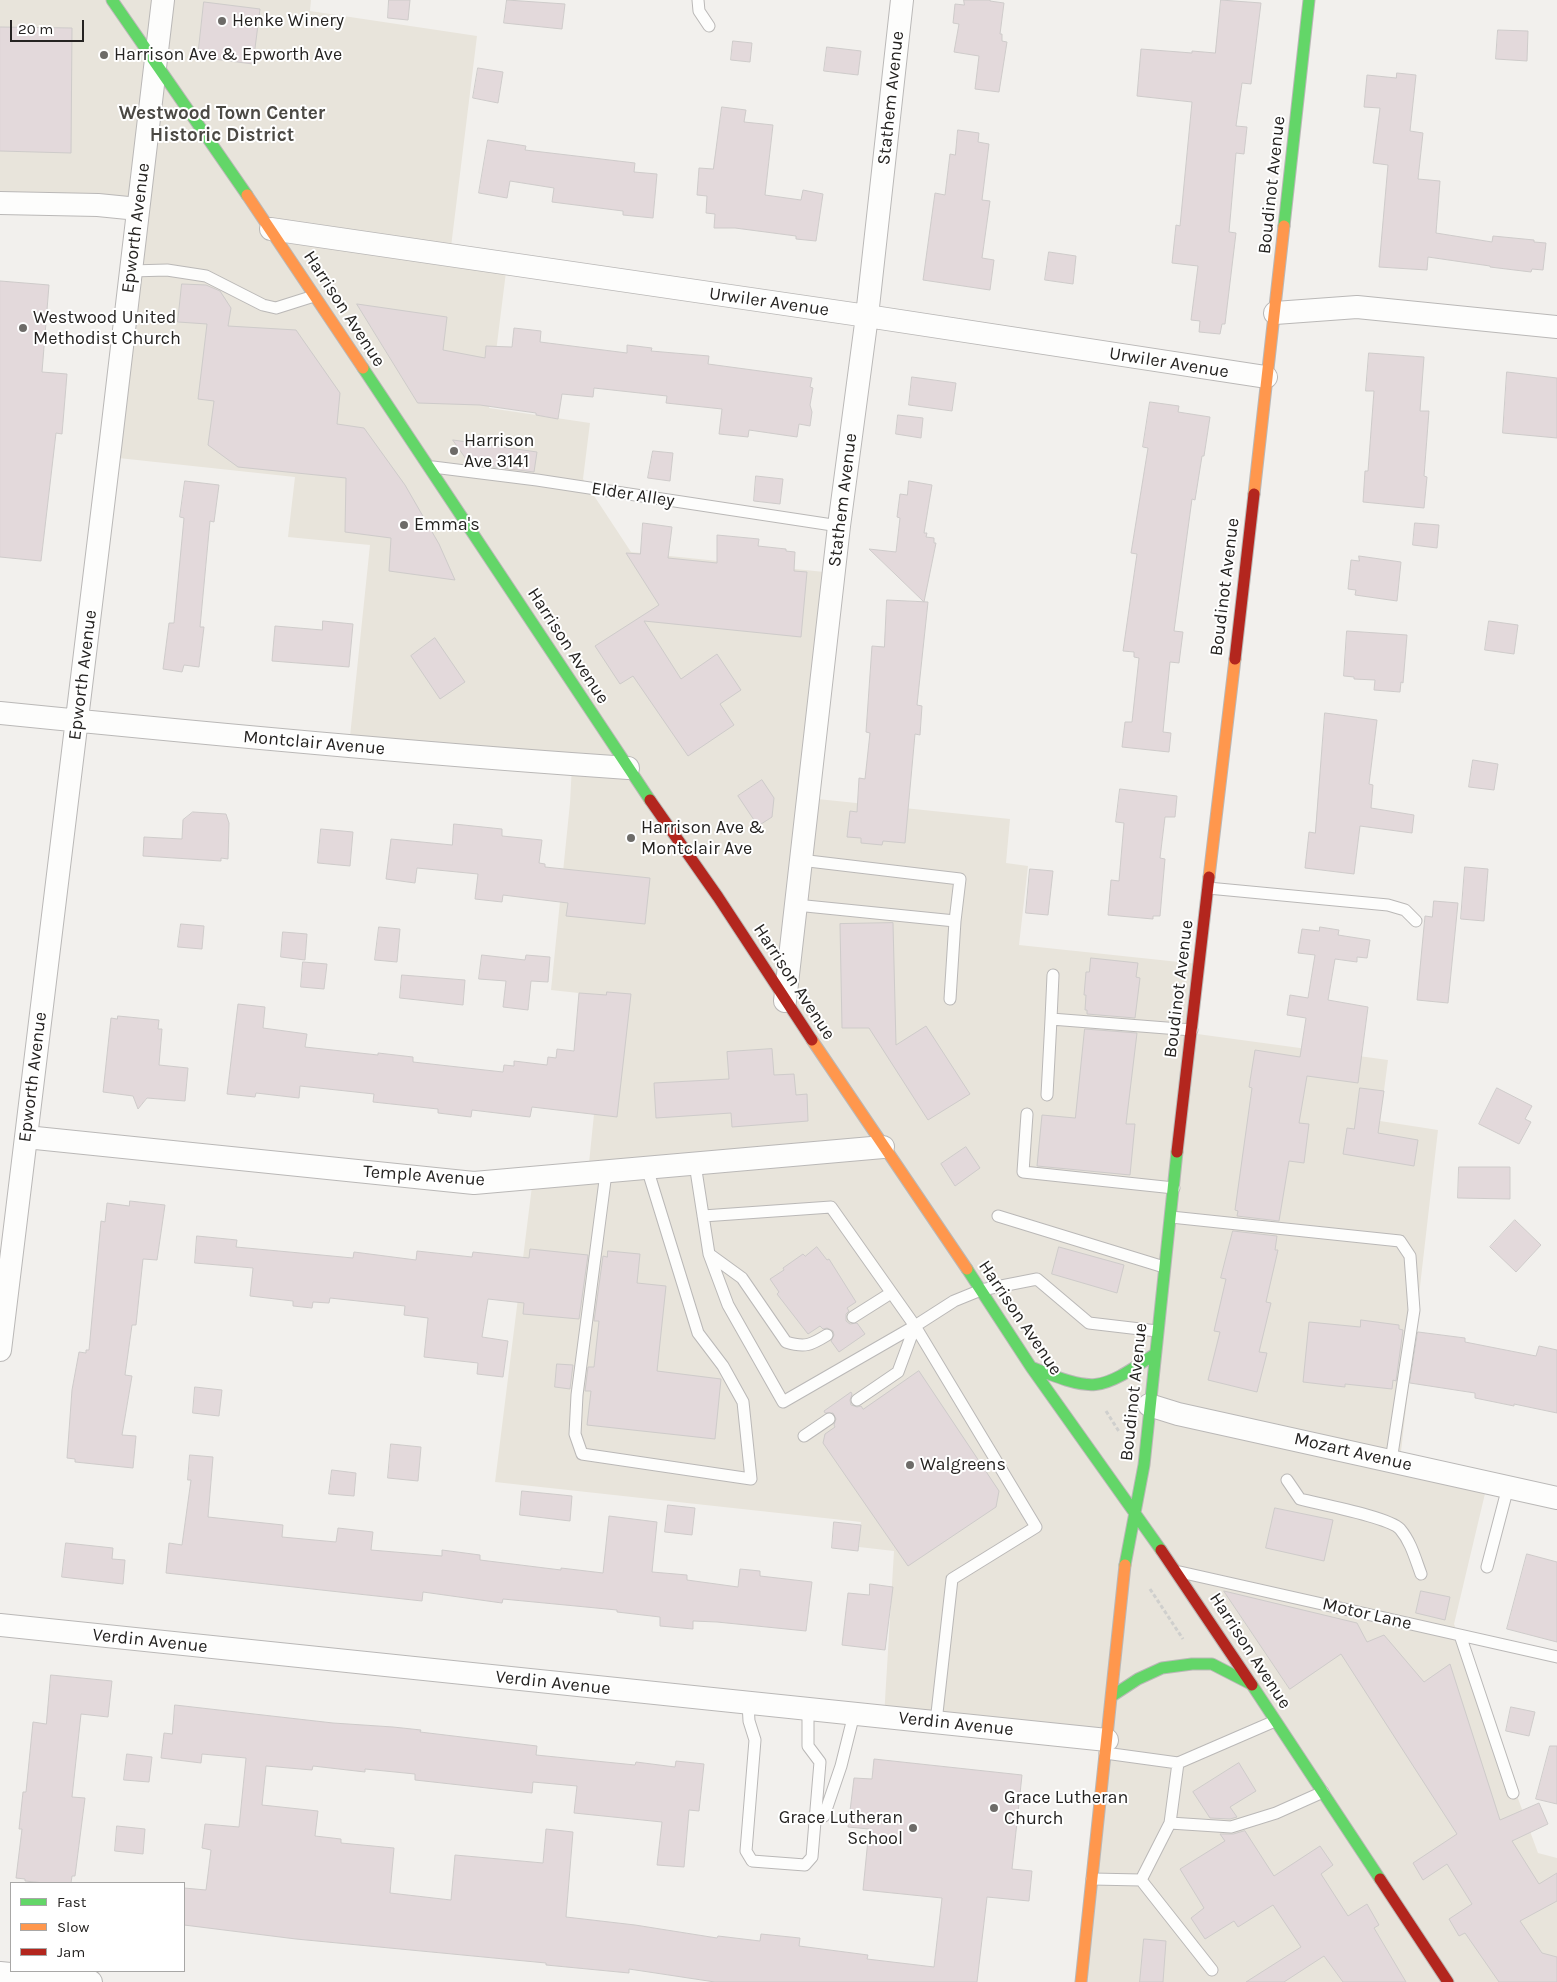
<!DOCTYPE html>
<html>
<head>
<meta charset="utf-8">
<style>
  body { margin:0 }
  #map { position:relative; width:1557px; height:1982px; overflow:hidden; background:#f2f0ed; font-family:Karla,sans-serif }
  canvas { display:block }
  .legend { position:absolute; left:10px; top:1882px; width:175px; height:90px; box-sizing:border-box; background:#fff; border:1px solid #a8a7a6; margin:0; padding:6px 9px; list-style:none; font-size:15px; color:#252321 }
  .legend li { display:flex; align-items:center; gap:10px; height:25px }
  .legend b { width:25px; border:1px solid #a8a7a6 }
  .scale { position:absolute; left:10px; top:20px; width:74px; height:22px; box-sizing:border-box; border:2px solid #252321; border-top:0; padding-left:6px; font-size:15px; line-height:18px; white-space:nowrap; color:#252321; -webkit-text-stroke:4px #fff; paint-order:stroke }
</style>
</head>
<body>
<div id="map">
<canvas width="1557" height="1982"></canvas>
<ul class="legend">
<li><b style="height:6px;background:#63d668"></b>Fast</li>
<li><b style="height:6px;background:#ff974d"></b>Slow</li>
<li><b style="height:6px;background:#b3261e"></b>Jam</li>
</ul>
<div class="scale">20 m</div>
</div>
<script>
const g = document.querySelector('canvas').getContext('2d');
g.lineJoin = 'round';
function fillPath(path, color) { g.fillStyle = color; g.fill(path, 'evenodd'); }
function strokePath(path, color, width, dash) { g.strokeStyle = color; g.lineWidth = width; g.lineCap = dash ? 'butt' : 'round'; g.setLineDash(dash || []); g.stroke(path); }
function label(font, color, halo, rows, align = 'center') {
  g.font = font + ' Karla,sans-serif'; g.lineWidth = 4; g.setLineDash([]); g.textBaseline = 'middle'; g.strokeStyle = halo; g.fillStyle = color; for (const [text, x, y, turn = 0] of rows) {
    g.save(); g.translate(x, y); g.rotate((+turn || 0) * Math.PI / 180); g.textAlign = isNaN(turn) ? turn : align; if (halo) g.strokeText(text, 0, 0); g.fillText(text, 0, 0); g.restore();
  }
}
const built = new Path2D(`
  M0,0H311L310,11L477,36L450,255L507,264L489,408L590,423L583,479L631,552L834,573L808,798L1010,819L1006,863L1028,866L1019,945L1198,964L1190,1033L1388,1060L1380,1121L1438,1130L1400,1460L1488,1481L1454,1624L1538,1853L1557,1858V1982H1081L1107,1740L884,1717L894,1551L859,1547L861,1522L495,1482L533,1178L588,1173L606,996L551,990L570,803L572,765L349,746L370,545L288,537L295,477L109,457L138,210L0,204Z`);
const building = new Path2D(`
  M389,0H410L408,20L388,18Z
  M507,0L565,4L562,29L504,23Z
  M964,0H990V1L1004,3L1000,34H1002V41L1007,42L999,92L975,89L979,56L954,52L959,24L953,23L955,4L964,5Z
  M1221,0L1261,3L1251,84L1242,83L1236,126L1247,127L1244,154L1236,153L1229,232L1236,233L1225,324H1222L1220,334L1199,332L1200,321L1191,320L1198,266L1172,263L1176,225L1180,226L1192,102L1137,96L1141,49L1192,53V51L1215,53Z
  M204,2L260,9L253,64L198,57Z
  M0,27L72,28L71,153L0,151Z
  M1498,30L1528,31L1527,61L1496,59Z
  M733,41L752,43L750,62L731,60Z
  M827,47L861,51L858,75L824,71Z
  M478,68L503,72L498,103L473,98Z
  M1397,73L1416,75L1410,131L1423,133L1418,179L1440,181L1436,233L1492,242L1493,236L1534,240V242L1546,243L1543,270L1532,269L1531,272L1490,267V266L1428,257L1427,270L1379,267L1388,165L1373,163L1380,108L1364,107L1367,75L1396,78Z
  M722,107L746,110L744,122L773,125L765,195L801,200L803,190L823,194L816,241L796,239V236L735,228H714L715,214L706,213L707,196L697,195L699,168L713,169Z
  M958,130L979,133L978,142L989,144L982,200L990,201L982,258L994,260L990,290L923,280L935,193L945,195L950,154L955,155Z
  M488,140L526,146L525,150L635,163L634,172L657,174L653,218L623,215V211L552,202L554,188L510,181L507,198L479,193Z
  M1049,252L1076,256L1073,284L1045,280Z
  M0,281L49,285L42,372L67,374L62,434L56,433L41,561L0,557Z
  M182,284L206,285L220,291L231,308L228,326L296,330L340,393L337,424L364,428L405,485L439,544L455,580L389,571L391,538L345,532L346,478L238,467L208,445L214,401L198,399L207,324L178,322Z
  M357,304L447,317L443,350L485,358L486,346L512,347L514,328L541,331L540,342L627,353V345L652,348L651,351L709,356L708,364L812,378L810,387L813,388L810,405L812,412L810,426L799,424L797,437L749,430L748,437L719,434L722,409L666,403L667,396L594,388L593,397L562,394L558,419L536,415V413L480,405L418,403Z
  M1369,353L1424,357L1420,411H1429L1424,476L1427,477L1424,508L1363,502L1365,471H1368L1374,391H1366Z
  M1507,372L1557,378V438L1503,433Z
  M912,377L956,383L952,411L909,405Z
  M1150,402L1179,406L1178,412L1210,417L1204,456H1202L1195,500L1192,499L1174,631L1183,632L1179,663L1170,662L1163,732L1171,733L1169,752L1122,747L1125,722H1132L1139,658L1134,657V652L1123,651L1137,554L1131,553L1148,448L1143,447Z
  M898,415L923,418L921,438L896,434Z
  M453,440L537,452L534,472L470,464Z
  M653,451L673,453L670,481L648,478Z
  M756,476L783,479L780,504L754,501Z
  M185,481L219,485L214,522L210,521L200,627H204L199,667L184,665L182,672L163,669L169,623H174L184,518L180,517Z
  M909,481L932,485L924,533H927L926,537L934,538V543H936L924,602L869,549L896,552L900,518L897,517L900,494L907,495Z
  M643,523L672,527L668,558L717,563V535L759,539L758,546L786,549V551L795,552L794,571L807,572L801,637L644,621L681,679L717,654L741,690L720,704L734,725L688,756L633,676L620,684L595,646L659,605L626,553L640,554Z
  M1415,523L1439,525L1437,548L1413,545Z
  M1359,556L1401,562L1397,601L1355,595L1356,590L1348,589L1351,560L1359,561Z
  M887,600L928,602L917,705L922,706L920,735L915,734L905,843L883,841L882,845L861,843V838L847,837L850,811L857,812L859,778L865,779L870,733L866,732L872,646L884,647Z
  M323,621L353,624L349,667L272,661L275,626L322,630Z
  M1489,621L1518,625L1514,654L1485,650Z
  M1347,631L1407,635L1403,683L1401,682L1400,692L1374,690L1375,680L1354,679V677L1344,676Z
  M435,638L465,682L440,699L411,656Z
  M1325,713L1377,720L1369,784L1373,785L1371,808L1414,815L1412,833L1360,826L1354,874L1305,868L1309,832L1315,833Z
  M1473,760L1498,764L1494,790L1469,787Z
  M762,780L774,798L772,817L758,826L738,796Z
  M1120,789L1177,796L1175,817H1165L1160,858L1165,859L1160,916H1153V919L1108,915L1111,880L1119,881L1124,823L1116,822Z
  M193,812L226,814L229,823L228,859L221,858V861L143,856L144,837L182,839L183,820Z
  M454,824L502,829V836L542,840L539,863L545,864V867L650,878L645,924L566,916L568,903L503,895L502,902L475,899L478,874L417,868L415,883L386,879L391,839L452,845Z
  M321,829L353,832L350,866L318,863Z
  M1465,867L1488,869L1484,921L1461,919Z
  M1030,869L1053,871L1048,915L1026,913Z
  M1434,901L1458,903L1448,1003L1417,1000L1425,916L1432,917Z
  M893,923L896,1045L926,1026L970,1094L928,1120L869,1028H842L840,924Z
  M181,924L204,926L202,949L178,947Z
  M379,927L400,929L397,962L375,960Z
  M1320,927L1339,930L1338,935L1370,940L1367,958L1357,957V962L1335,959L1328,1000L1368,1007L1358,1083L1307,1076L1299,1123L1309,1124L1304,1163L1289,1161L1279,1221L1237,1216L1238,1211L1235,1210L1252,1088L1249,1087L1255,1050L1300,1057L1306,1018L1287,1015L1290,995L1308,998L1315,955L1298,953L1302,929L1319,931Z
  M283,932L307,934L305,960L281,957Z
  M482,955L525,960L526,955L550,957L548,982L531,981L528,1010L503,1007L506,981L479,979Z
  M1091,958L1138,963L1136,977L1140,978L1135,1018L1087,1014V1010H1085L1086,995H1084L1086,972H1089Z
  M303,962L327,964L324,989L301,987Z
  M402,975L465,980L463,1005L400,998Z
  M607,992L631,994L617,1117L532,1107L530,1117L472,1110L471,1117L438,1113V1109L373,1102L374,1094L300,1086L299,1098L256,1093L255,1097L227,1094L238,1004L265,1007L263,1028L307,1034L305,1047L378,1055V1053L413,1057V1062L503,1072L504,1065L514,1066V1061L547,1065L548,1057L556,1058L557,1049L574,1051L579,993L606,995Z
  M118,1016L159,1020L158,1029H162L159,1065L188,1068L185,1101L147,1098L138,1109L133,1096L103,1092L111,1018L117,1019Z
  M1085,1029L1137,1033L1126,1124H1135L1130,1175L1037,1166L1042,1115L1075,1118Z
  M772,1049L774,1075L794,1074L796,1095L807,1094L808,1121L732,1127L731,1113L656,1118L654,1083L729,1079L727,1052Z
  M1360,1088L1384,1091L1378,1133L1418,1140L1414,1166L1343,1154L1347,1128L1354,1129Z
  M1497,1088L1532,1106L1525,1119L1531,1122L1519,1144L1479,1124Z
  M966,1147L980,1168L955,1186L941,1164Z
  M1459,1167H1510V1199L1458,1198Z
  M130,1201L165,1205L157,1260L143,1259L136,1325H132L125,1375L132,1376L122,1435L136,1436L133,1468L75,1462V1459L67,1458L72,1390L79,1352L86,1353V1350H89L101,1221L105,1222L107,1203L129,1206Z
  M1515,1220L1541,1245L1516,1272L1490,1247Z
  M1233,1231L1277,1236L1275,1250H1278L1266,1302L1271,1303L1259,1352L1267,1353L1257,1392L1208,1380L1220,1332L1214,1331L1226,1279L1221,1278Z
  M197,1236L237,1240L236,1247L353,1258L354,1252L416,1260L417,1251L472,1257L473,1252L529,1258L530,1249L588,1255L579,1319L523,1314L524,1303L488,1299L482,1337L508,1341L503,1377L477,1374L478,1363L424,1357L428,1318L404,1315L405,1306L330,1298L329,1303L313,1302L312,1308L293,1306V1301L250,1296L253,1268L195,1263Z
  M817,1247L827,1260L829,1259L856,1302L847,1308L849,1311L846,1314V1321L850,1324L857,1323L865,1334L839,1352L831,1341L834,1335L833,1331L827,1328L823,1329L820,1326L808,1334L777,1294L779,1292L770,1279L784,1270L783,1268L803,1254L805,1256Z
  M1059,1247L1124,1265L1117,1293L1052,1274Z
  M608,1251L640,1254L637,1283L666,1286L657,1371L721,1379L715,1439L587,1425L591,1391H585L588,1367H594L599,1321H594L603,1256L607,1257Z
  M1361,1320L1399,1325V1329L1403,1330L1396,1381L1393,1380L1392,1389L1345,1384V1387L1303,1382L1309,1322L1360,1327Z
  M1418,1332L1465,1338V1342L1536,1356L1539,1346L1557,1350V1413L1514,1404V1406L1475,1398V1393L1410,1383Z
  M557,1364L573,1365L570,1389L555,1387Z
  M919,1371L999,1491L996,1507L908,1566L823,1443L825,1434L835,1427L834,1425L836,1419L833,1413H825L824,1411L851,1392L852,1394L850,1400L851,1405L857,1407L861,1406L863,1409Z
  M195,1387L222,1390L219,1416L193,1413Z
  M391,1444L421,1447L418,1481L388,1478Z
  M190,1455L213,1457L208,1517L283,1525L282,1537L336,1542L338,1528L373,1532L371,1550L442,1556V1550L480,1555V1560L561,1570V1568L603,1573L609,1516L657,1522L652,1572L687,1575V1580L738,1587L740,1569L760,1571V1576L812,1582L806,1631L717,1622L693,1621V1629L660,1626V1617L617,1612V1610L503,1599L502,1603L423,1592L422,1601L166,1573L169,1543L182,1545L191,1480H188Z
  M332,1470L356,1473L354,1496L329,1494Z
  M522,1491L572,1496L570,1521L520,1515Z
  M668,1505L695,1508L692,1535L665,1532Z
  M1275,1508L1333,1520L1324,1561L1266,1548Z
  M834,1522L861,1525L858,1551L832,1548Z
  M66,1543L113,1548L112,1559L125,1560L123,1584L62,1577Z
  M1527,1554L1557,1562V1642L1507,1629Z
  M870,1584L893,1587L885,1650L842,1645L848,1593L869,1595Z
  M1224,1591L1357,1623L1367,1642L1384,1635L1424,1682L1450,1664L1500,1820L1539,1803L1548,1824L1512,1841L1539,1884L1557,1873V1901L1520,1921L1542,1953L1557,1957V1982H1499L1465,1933L1459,1936L1449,1919L1472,1904L1447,1864L1423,1880L1413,1863L1457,1834L1341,1654L1290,1689Z
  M1421,1591L1450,1597L1445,1620L1416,1613Z
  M51,1675L112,1681L108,1717L81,1714L72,1797L85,1798L75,1876H72L71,1883H45L25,1881V1879L16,1878L22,1829H19L23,1792H26L33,1722L46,1724Z
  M175,1705L333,1723L393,1727L421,1730L420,1732L537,1746L536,1755L635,1765L636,1762L675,1767L676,1761L704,1764L699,1811L689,1810L684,1867L657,1865L662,1822L574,1813L577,1786L533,1782L532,1793L415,1780V1774L365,1769V1772L313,1766L312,1770L266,1766L262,1805L318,1811L315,1836L341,1839V1843L394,1848L390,1893L451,1900L455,1855L543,1863L546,1829L573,1832L566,1917L635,1925L717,1938L718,1936L760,1941L761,1934L800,1938L799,1946L868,1955L867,1959L934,1967L942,1898L863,1890L869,1829L848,1827L854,1778L872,1779L874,1759L1022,1775L1012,1869L1032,1871L1029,1901L987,1897L977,1982H715L629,1969V1973L546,1965V1963L296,1939L184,1925V1888L206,1890L211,1850L202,1848L205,1824L239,1827L246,1758L202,1754L201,1763L161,1758L164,1733L172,1734Z
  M1511,1707L1535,1712L1529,1736L1506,1731Z
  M1550,1746H1557V1804L1536,1799Z
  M127,1754L152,1757L149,1782L124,1780Z
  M1239,1763L1256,1791L1230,1807L1237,1817L1230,1819L1210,1818L1193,1792Z
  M117,1826L145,1829L143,1854L115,1851Z
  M1245,1831L1274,1876L1320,1846L1333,1865L1321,1874L1348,1916L1367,1904L1379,1925L1374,1928L1406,1982H1343L1324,1956L1284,1982H1246L1301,1947L1273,1905L1238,1927L1234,1921L1205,1939L1191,1918L1204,1908L1180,1869L1225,1841L1220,1834H1233Z
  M1144,1939L1166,1941L1163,1982H1140Z`);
const path = new Path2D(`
  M1106,1411L1120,1433
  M1150,1589L1183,1639`);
const lane = new Path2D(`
  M698,0L699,11L709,26
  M131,271L167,270L206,276L263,305L276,308L314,296
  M433,467L537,480L839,526
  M800,860L960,879L955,921L950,999
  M1208,888L1388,905L1405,910L1416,921
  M796,905L955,921
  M1053,975L1051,1019L1192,1030
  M1047,1095L1051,1019
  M1027,1114L1023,1172L1174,1188
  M695,1164L709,1254L728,1305L783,1402L915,1326L954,1301L981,1290L1037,1279L1089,1323L1157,1331
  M606,1173L577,1395L575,1434L582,1454L751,1479L743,1402L723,1366L698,1333L647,1168
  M703,1216L831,1207L915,1326L1036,1527L952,1579L936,1722
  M998,1216L1164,1267
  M1171,1217L1400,1241L1410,1256L1414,1310L1391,1461
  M709,1254L742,1278L786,1342C805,1348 811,1345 827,1335
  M853,1317L891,1293
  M857,1400L898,1372L915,1326
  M804,1436L829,1419
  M1287,1480L1300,1499C1319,1504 1389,1517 1400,1529C1411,1542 1415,1558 1421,1574
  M1487,1567L1508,1487
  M1180,1572L1557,1657
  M1460,1635L1513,1793
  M748,1703L749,1721L755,1740L746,1851L752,1861L805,1865L812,1857L820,1762L808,1746V1709
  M1105,1753L1178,1763L1170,1823L1141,1880
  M1178,1763L1275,1721
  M816,1816H824L841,1766L854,1714
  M1170,1823L1231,1827L1276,1813L1323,1792
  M1092,1879L1141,1880L1212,1970`);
const street = new Path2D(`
  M0,203L98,205L138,209
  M271,229L867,316L1266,377
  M1275,313L1357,307L1557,327
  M0,713C209,734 418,754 628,768
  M785,1001L839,526L867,316L902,0
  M26,1137L474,1183L883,1147
  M0,1350L111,440L163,0
  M1149,1405L1178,1414L1557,1498
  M0,1625L1107,1740
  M0,1973L91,1982`);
const fast = new Path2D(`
  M112,0L247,195
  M1284,226L1309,0
  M363,368L650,800
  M967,1269L1031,1367L1161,1550
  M1031,1367C1095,1392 1097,1393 1155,1354
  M1125,1565L1144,1465L1177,1152
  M1252,1685L1380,1879
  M1112,1696L1138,1679L1162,1668L1192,1664H1212L1251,1684`);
const slow = new Path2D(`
  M247,195L363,368
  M1254,494L1284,226
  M1209,877L1235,659
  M812,1040L967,1269
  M1081,1982L1125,1565`);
const jam = new Path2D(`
  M1235,659L1254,494
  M650,800L718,897L812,1040
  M1177,1152L1209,877
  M1161,1550L1252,1685
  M1380,1879L1448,1982`);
const markers = [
  [222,21,5,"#6d6b68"],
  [104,55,5,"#6d6b68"],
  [23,328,5,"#6d6b68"],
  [454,451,5,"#6d6b68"],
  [404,525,5,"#6d6b68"],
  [631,838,5,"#6d6b68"],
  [910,1465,5,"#6d6b68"],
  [994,1808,5,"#6d6b68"],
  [913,1828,5,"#6d6b68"]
];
const poiNames = [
  ["Henke Winery",232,21],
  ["Harrison Ave & Epworth Ave",114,55],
  ["Westwood United",33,318],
  ["Methodist Church",33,339],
  ["Harrison",464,441],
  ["Ave 3141",464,462],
  ["Emma's",414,525],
  ["Harrison Ave &",641,828],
  ["Montclair Ave",641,849],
  ["Walgreens",920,1465],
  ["Grace Lutheran",1004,1798],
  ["Church",1004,1819],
  ["Grace Lutheran",903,1818,"right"],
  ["School",903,1839,"right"]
];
const streetNames = [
  ["Stathem Avenue",891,98,-84],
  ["Boudinot Avenue",1272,185,-84],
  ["Epworth Avenue",136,228,-83],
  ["Urwiler Avenue",769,302,8],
  ["Harrison Avenue",344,309,57],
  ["Urwiler Avenue",1169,363,9],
  ["Elder Alley",633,495,9],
  ["Stathem Avenue",843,500,-83],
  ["Boudinot Avenue",1225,587,-83],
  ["Harrison Avenue",568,646,57],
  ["Epworth Avenue",83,675,-83],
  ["Montclair Avenue",314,743,5],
  ["Harrison Avenue",794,982,57],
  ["Boudinot Avenue",1179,989,-83],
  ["Epworth Avenue",33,1077,-83],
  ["Temple Avenue",424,1176,4],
  ["Harrison Avenue",1020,1318,56],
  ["Boudinot Avenue",1134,1392,-84],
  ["Mozart Avenue",1353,1452,13],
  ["Motor Lane",1367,1614,13],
  ["Verdin Avenue",150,1641,6],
  ["Harrison Avenue",1250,1651,57],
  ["Verdin Avenue",553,1683,6],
  ["Verdin Avenue",956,1724,6]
];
const neighbourhoodNames = [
  ["Westwood Town Center",222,114],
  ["Historic District",222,136]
];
fillPath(built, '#e8e4db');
fillPath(building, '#e3d9db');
strokePath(building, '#cecbca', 1);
strokePath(lane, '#bab8b7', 13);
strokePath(street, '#bab8b7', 24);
strokePath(fast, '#bab8b7', 13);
strokePath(slow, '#bab8b7', 13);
strokePath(jam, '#bab8b7', 13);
strokePath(path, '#cfcfcd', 3, [4, 2.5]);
strokePath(lane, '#fdfdfc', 11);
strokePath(street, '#fdfdfc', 22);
strokePath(fast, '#63d668', 11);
strokePath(slow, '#ff974d', 11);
strokePath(jam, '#b3261e', 11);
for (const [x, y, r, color] of markers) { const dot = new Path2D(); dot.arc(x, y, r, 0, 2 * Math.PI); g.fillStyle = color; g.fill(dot); strokePath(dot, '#fff', 2); }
label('18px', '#252321', '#fff', poiNames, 'left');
label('18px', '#252321', '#fff', streetNames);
label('bold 19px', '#4b4944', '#fff', neighbourhoodNames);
</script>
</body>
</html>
